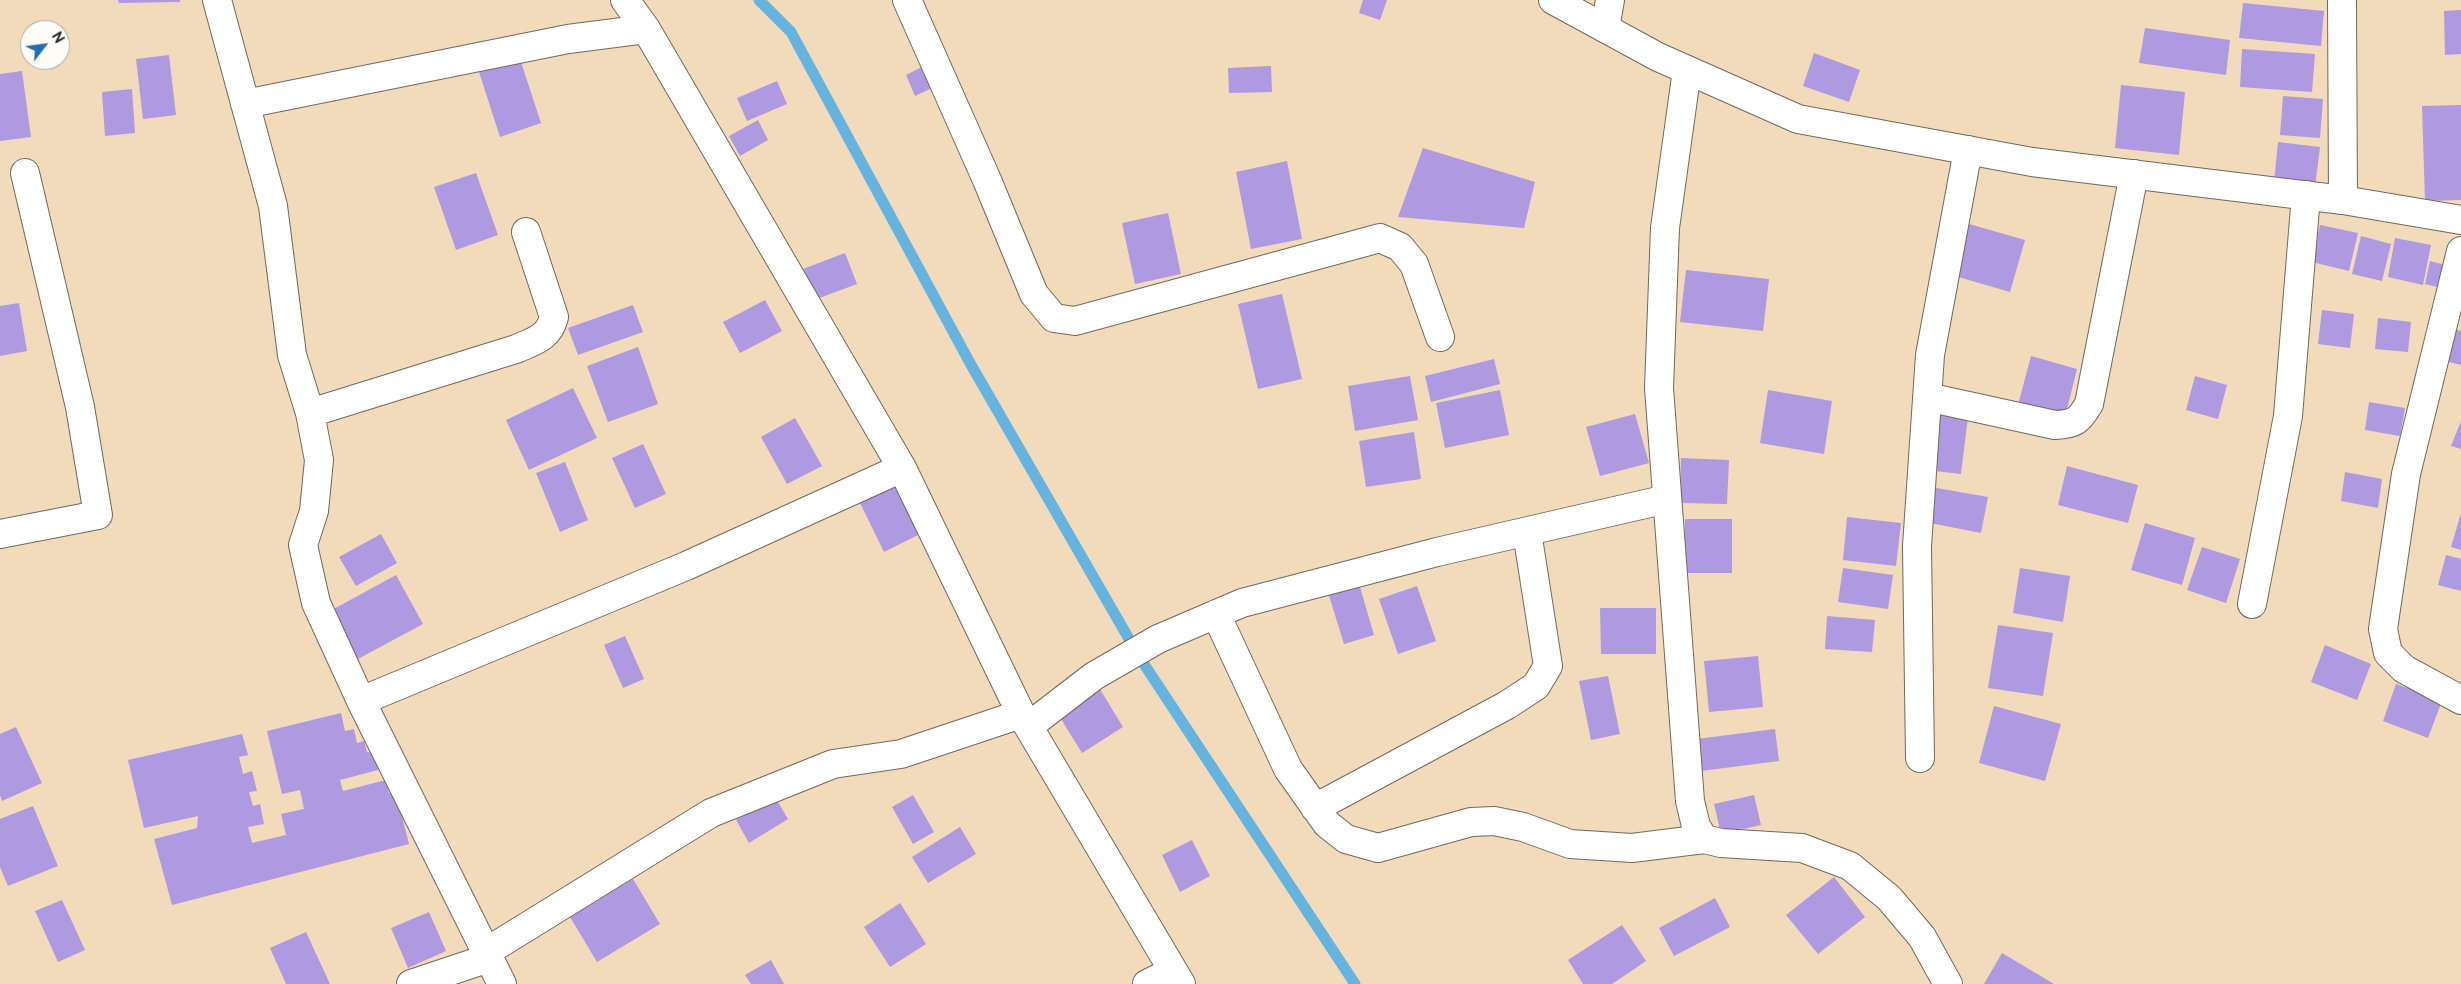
<!DOCTYPE html>
<html>
<head>
<meta charset="utf-8">
<style>
  body { margin:0 }
  #map { position:relative; width:2461px; height:984px; overflow:hidden; background:#f2dbbb; font-family:"Balsamiq Sans",sans-serif }
  canvas { display:block }
  .north { position:absolute; left:20px; top:20px; width:50px; height:50px; box-sizing:border-box; background:#fdfcf7; border:1px solid #a9a8a5; border-radius:50%; rotate:60deg; font-size:14px; font-weight:700; line-height:20px; text-align:center; color:#2b2b2b }
  .north::after { content:''; display:block; margin:auto; width:18px; height:22px; background:#1f6fb2; clip-path:polygon(50% 0,100% 100%,50% 72%,0 100%) }
</style>
</head>
<body>
<div id="map">
<canvas width="2461" height="984"></canvas>
<div class="north">N</div>
</div>
<script>
const g = document.querySelector('canvas').getContext('2d');
g.lineJoin = 'round';
function strokePath(path, color, width, dash) { g.strokeStyle = color; g.lineWidth = width; g.lineCap = dash ? 'butt' : 'round'; g.setLineDash(dash || []); g.stroke(path); }
function fillPath(path, color) { g.fillStyle = color; g.fill(path, 'evenodd'); }
const stream = new Path2D(`
  M759,0L791,32L970,363L1140,658L1355,984`);
const building = new Path2D(`
  M118,0H180V2L119,3Z
  M1363,0H1387L1380,20L1359,13Z
  M2243,3L2324,11L2321,46L2239,38Z
  M2461,10V54L2445,55L2444,11Z
  M2145,28L2230,40L2226,75L2139,63Z
  M2242,49L2315,54L2312,92L2240,87Z
  M1814,53L1860,70L1849,102L1803,86Z
  M169,55L176,115L143,119L136,59Z
  M520,59L541,123L500,137L479,72Z
  M928,64L938,85L915,96L906,75Z
  M1271,66L1272,92L1229,93L1228,68Z
  M22,71L31,137L0,141V74Z
  M777,81L787,104L747,121L737,98Z
  M2121,85L2185,92L2179,155L2115,148Z
  M132,89L135,133L105,136L102,92Z
  M2283,96L2323,99L2320,138L2280,135Z
  M2461,105V200L2425,201L2422,106Z
  M758,120L768,140L740,156L729,136Z
  M2278,142L2320,147L2315,187L2274,182Z
  M1423,148L1535,182L1524,228L1398,217Z
  M1287,161L1302,239L1251,249L1236,172Z
  M476,173L498,235L456,250L434,187Z
  M1168,213L1181,274L1135,284L1122,223Z
  M1962,222L2025,240L2010,292L1948,274Z
  M2320,225L2358,233L2349,271L2312,262Z
  M2361,236L2391,244L2382,281L2352,274Z
  M2395,238L2431,245L2423,285L2388,277Z
  M845,253L857,284L814,300L803,269Z
  M2430,261L2454,267L2449,290L2425,284Z
  M1686,270L1769,279L1763,331L1680,322Z
  M1282,294L1302,379L1258,389L1238,304Z
  M765,300L782,331L740,353L723,322Z
  M19,303L27,351L0,356V306Z
  M633,305L643,332L578,355L568,328Z
  M2322,310L2354,314L2350,348L2318,344Z
  M2378,318L2411,322L2408,352L2375,349Z
  M2448,328L2461,331V365L2441,360Z
  M638,347L658,404L608,422L587,366Z
  M2031,356L2077,369L2065,417L2018,405Z
  M1494,359L1500,384L1431,402L1425,376Z
  M1410,376L1418,420L1355,431L1348,386Z
  M2195,376L2227,385L2218,419L2186,410Z
  M573,388L597,438L529,470L506,420Z
  M1500,390L1509,435L1445,448L1436,403Z
  M1768,390L1832,401L1824,454L1760,443Z
  M2369,402L2405,408L2400,436L2365,430Z
  M1932,413L1968,417L1961,474L1926,470Z
  M1635,414L1649,463L1600,476L1586,427Z
  M795,418L822,466L787,484L761,437Z
  M2461,421V449L2451,446Z
  M1414,432L1421,479L1366,487L1359,441Z
  M643,444L666,494L635,508L612,458Z
  M1681,458L1729,460L1727,504L1680,503Z
  M565,462L588,520L560,532L536,473Z
  M2067,466L2138,485L2128,523L2058,505Z
  M2345,472L2382,479L2378,508L2341,501Z
  M896,485L920,534L884,552L860,503Z
  M1931,487L1988,497L1981,533L1925,522Z
  M2461,513V550L2451,547Z
  M1847,517L1901,523L1896,566L1843,560Z
  M1685,519H1732V573H1685Z
  M2145,523L2195,538L2182,585L2131,570Z
  M381,534L397,563L356,586L339,557Z
  M2202,547L2240,559L2226,603L2187,590Z
  M2446,555L2461,559V591L2438,585Z
  M1843,568L1893,575L1888,609L1838,602Z
  M2020,568L2070,576L2063,622L2013,613Z
  M396,575L423,624L356,660L330,611Z
  M1357,577L1374,635L1344,644L1326,586Z
  M1417,586L1436,641L1398,654L1379,599Z
  M1600,608H1656V654H1601Z
  M1827,616L1875,620L1872,652L1825,649Z
  M1998,625L2053,633L2043,696L1988,688Z
  M625,636L644,679L623,688L604,645Z
  M2325,645L2371,664L2357,700L2311,682Z
  M1758,656L1763,707L1709,712L1704,661Z
  M1608,676L1620,734L1591,740L1579,681Z
  M2396,684L2442,701L2428,738L2383,721Z
  M1098,686L1123,727L1082,753L1056,711Z
  M1994,706L2061,724L2045,781L1979,763Z
  M341,713L345,731L354,729L357,743L364,741L367,752L374,753L378,770L340,780L343,791L386,780L389,793H396L409,844L172,905L154,839L197,828L198,816L144,828L128,760L242,734L248,755L239,757L243,774L252,771L257,791L249,792L253,806L260,804L264,824L248,827L252,843L286,835L281,814L304,809L300,790L282,794L267,731Z
  M16,727L42,783L2,801L0,795V734Z
  M1775,729L1779,761L1701,771L1697,739Z
  M913,795L934,832L913,844L892,807Z
  M1754,795L1761,825L1721,834L1714,804Z
  M775,797L788,819L749,843L736,820Z
  M33,806L58,866L8,886L0,867V819Z
  M960,827L976,854L928,883L912,857Z
  M1192,840L1210,876L1180,892L1162,855Z
  M1834,877L1865,917L1818,954L1786,915Z
  M633,879L660,924L597,962L570,917Z
  M1715,898L1730,927L1674,956L1659,928Z
  M62,900L85,950L58,962L35,911Z
  M900,903L926,944L890,967L864,927Z
  M429,912L446,951L408,968L391,928Z
  M1622,925L1646,961L1612,984H1583L1568,960Z
  M306,932L330,984H286L270,948Z
  M2002,953L2054,984H1984Z
  M771,960L784,984H751L745,975Z`);
const minor = new Path2D(`
  M217,0L273,206L292,355L310,413L319,460L314,511L303,545L316,603L361,701L502,984
  M625,0L646,29L902,468L1021,714L1181,984
  M907,0L987,180L1034,294L1054,318L1075,321L1380,238L1400,247L1414,264L1440,337
  M2342,0L2343,200
  M1605,28L1610,0
  M1687,70L1665,228L1659,388L1690,801L1696,826L1704,839L1721,843L1802,848L1850,866L1889,898L1922,937L1948,984
  M245,104L568,39L646,29
  M2461,251L2406,474L2383,629L2388,653L2404,669L2461,700
  M1927,397L2055,425C2075,424 2079,421 2089,404L2134,174
  M310,413L516,349C534,341 549,338 554,317L526,232
  M0,534L98,515L80,407L25,173
  M2252,604L2288,416L2306,195
  M1216,614L1288,769L1327,824L1346,839L1378,848L1471,822L1494,821L1523,827L1570,844L1632,848L1704,839
  M361,701L686,566L902,468
  M1029,726L1094,676L1158,639L1242,603L1437,552L1667,499
  M1920,758L1917,546L1930,355L1968,150
  M1315,808L1507,705L1536,686L1548,666L1527,532
  M486,952L711,813L833,764L901,754L1021,714
  M411,984L489,958
  M1147,984L1173,971`);
const tertiary = new Path2D(`
  M1553,0L1658,57L1798,119L2032,162L2343,200L2461,220`);
strokePath(stream, '#64b4df', 11);
fillPath(building, '#af99e0');
strokePath(minor, '#71695d', 30);
strokePath(tertiary, '#71695d', 30);
strokePath(minor, '#fff', 28);
strokePath(tertiary, '#fff', 28);
</script>
</body>
</html>
